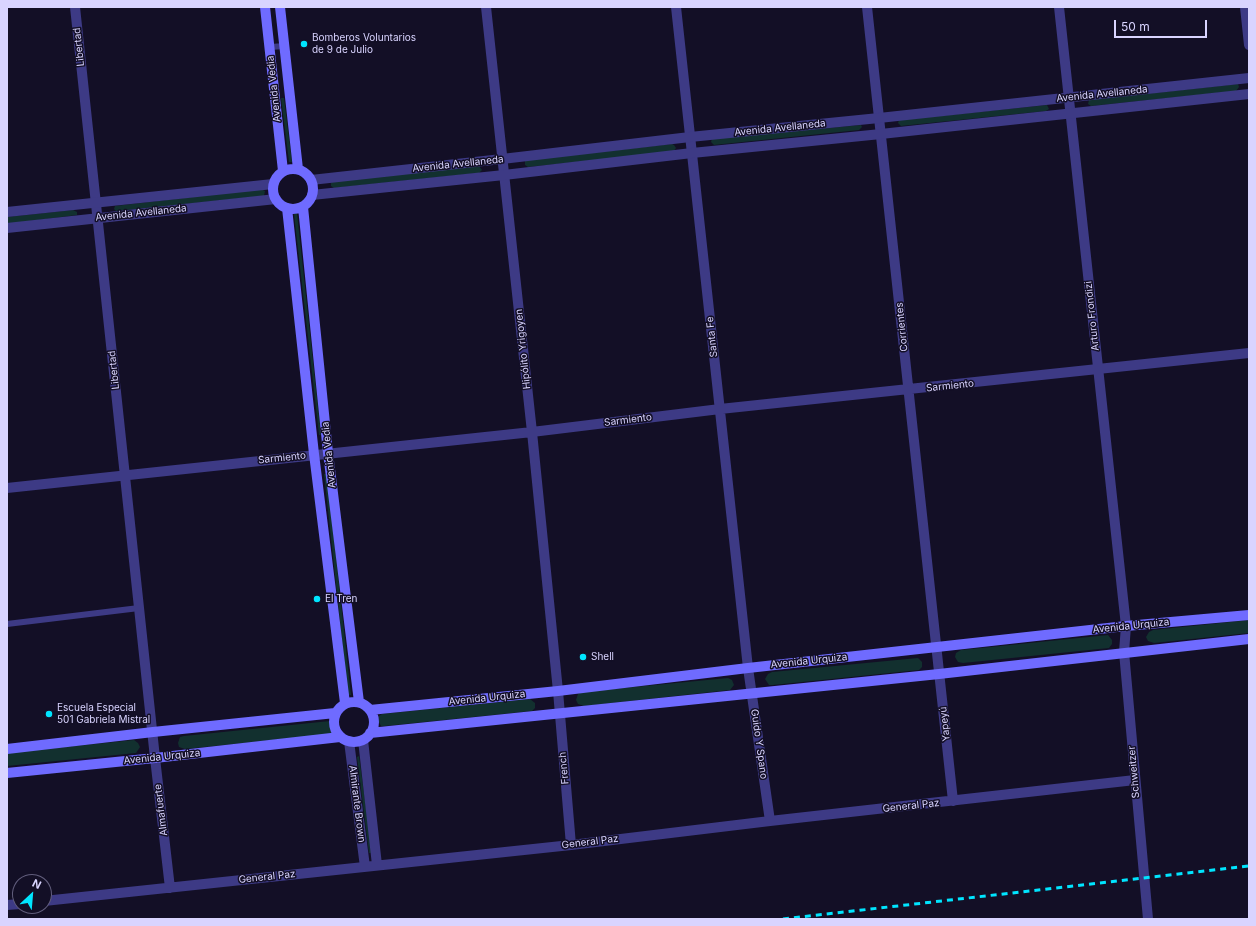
<!DOCTYPE html>
<html>
<head>
<meta charset="utf-8">
<style>
  body { margin:0 }
  #map { position:relative; width:1256px; height:926px; overflow:hidden; background:#130f26; font-family:Inter,sans-serif }
  canvas { display:block }
  .frame { position:absolute; inset:0; border:8px solid #d9d4ff; pointer-events:none }
  .north { position:absolute; left:12px; top:874px; width:40px; height:40px; box-sizing:border-box; background:#130f26; border:1px solid #625e7d; border-radius:50%; rotate:26deg; font-size:11px; font-weight:700; line-height:16px; text-align:center; color:#d9d4ff }
  .north::after { content:''; display:block; margin:auto; width:14px; height:18px; background:#00e5ff; clip-path:polygon(50% 0,100% 100%,50% 72%,0 100%) }
  .scale { position:absolute; left:1114px; top:20px; width:93px; height:18px; box-sizing:border-box; border:2px solid #d9d4ff; border-top:0; padding-left:5px; font-size:12px; line-height:14px; white-space:nowrap; color:#d9d4ff; -webkit-text-stroke:3px #130f26; paint-order:stroke }
</style>
</head>
<body>
<div id="map">
<canvas width="1256" height="926"></canvas>
<div class="frame"></div>
<div class="north">N</div>
<div class="scale">50 m</div>
</div>
<script>
const g = document.querySelector('canvas').getContext('2d');
g.lineJoin = 'round';
function fillPath(path, color) { g.fillStyle = color; g.fill(path, 'evenodd'); }
function strokePath(path, color, width, dash) { g.strokeStyle = color; g.lineWidth = width; g.lineCap = dash ? 'butt' : 'round'; g.setLineDash(dash || []); g.stroke(path); }
function label(font, color, halo, rows, align = 'center') {
  g.font = font + ' Inter,sans-serif'; g.lineWidth = 3; g.setLineDash([]); g.textBaseline = 'middle'; g.strokeStyle = halo; g.fillStyle = color; for (const [text, x, y, turn = 0] of rows) {
    g.save(); g.translate(x, y); g.rotate((+turn || 0) * Math.PI / 180); g.textAlign = isNaN(turn) ? turn : align; if (halo) g.strokeText(text, 0, 0); g.fillText(text, 0, 0); g.restore();
  }
}
const green = new Path2D(`
  M1238,84L1239,87L1236,91L1091,106L1088,104L1089,100Z
  M281,98H284L292,162H289Z
  M1047,105L1049,109L1046,111L901,126L898,123L899,120Z
  M861,125L862,127L859,130L714,145L711,142L712,139Z
  M672,144L674,145L676,148L673,152L528,167L525,165V161L527,160Z
  M479,166L482,170L479,173L334,188L331,186V183L333,181Z
  M261,189L265,191L264,196L116,211L114,209L115,206Z
  M73,210L77,212V215L7,224V217Z
  M297,213L321,435H319L294,214Z
  M324,474H327L351,695H348Z
  M1249,620V633L1154,643L1148,641L1146,637L1149,632L1153,630Z
  M1108,635L1112,640V644L1109,648L963,663L958,662L955,657L956,653L961,650Z
  M918,658L922,662V667L919,670L773,685H769L765,679L768,674L772,672Z
  M728,678L732,680L734,685L730,690L584,706L578,704L576,700L578,694L582,692Z
  M530,699L535,703V708L532,711L385,726H381L378,720L379,716L382,714Z
  M330,721L335,726V730L332,734L185,749L179,747L178,743L180,737L184,736Z
  M134,740L138,743L140,747L136,753L7,766V753Z
  M359,756L372,853H369L357,757Z`);
const service = new Path2D(`
  M270,47L285,46
  M7,624L139,608`);
const minor = new Path2D(`
  M75,7L155,758L170,888
  M486,7L532,432L558,691L571,845
  M676,7L748,668L770,821
  M867,7L953,801
  M1059,7L1126,626
  M1245,7L1249,45
  M7,488L532,432L720,409L1249,353
  M363,740L377,865
  M349,741L365,867
  M44,901L571,845L770,821L1135,780
  M7,905L20,904`);
const tertiary = new Path2D(`
  M311,180L502,159L690,137L879,118L1249,78
  M312,195L504,175L692,153L881,134L1249,94
  M7,212L273,184
  M7,228L276,199
  M1126,626L1124,652L1148,919`);
const secondary = new Path2D(`
  M265,7L283,171
  M280,7L298,169
  M273 189a20 20 0 1 1 40 0a20 20 0 1 1-40 0Z
  M303,207L328,453L359,702
  M287,208L314,454L345,703
  M334 722a20 20 0 1 1 40 0a20 20 0 1 1-40 0Z
  M370,710L558,691L748,668L1126,626L1249,615
  M370,733L939,674L1249,639
  M7,749L153,732L335,713
  M7,773L155,758L340,737`);
const rail = new Path2D(`
  M783,919L1249,866`);
const markers = [
  [304,44,4,"#00e5ff"],
  [317,599,4,"#00e5ff"],
  [583,657,4,"#00e5ff"],
  [49,714,4,"#00e5ff"]
];
const poiNames = [
  ["Bomberos Voluntarios",312,38],
  ["de 9 de Julio",312,50],
  ["El Tren",325,599],
  ["Shell",591,657],
  ["Escuela Especial",57,708],
  ["501 Gabriela Mistral",57,720]
];
const streetNames = [
  ["Libertad",79,47,-96],
  ["Avenida Vedia",274,89,-96],
  ["Avenida Avellaneda",1102,94,-6],
  ["Avenida Avellaneda",780,128,-6],
  ["Avenida Avellaneda",458,164,-6],
  ["Avenida Avellaneda",141,213,-6],
  ["Arturo Frondizi",1092,316,-96],
  ["Corrientes",902,327,-96],
  ["Santa Fe",712,337,-96],
  ["Hipólito Yrigoyen",523,349,-96],
  ["Libertad",114,370,-96],
  ["Sarmiento",950,386,-6],
  ["Sarmiento",628,420,-7],
  ["Avenida Vedia",329,455,-96],
  ["Sarmiento",282,458,-6],
  ["Avenida Urquiza",1131,626,-6],
  ["Avenida Urquiza",809,661,-6],
  ["Avenida Urquiza",487,698,-6],
  ["Yapeyú",945,724,-96],
  ["Guido Y Spano",759,744,82],
  ["Avenida Urquiza",162,757,-6],
  ["French",564,768,-95],
  ["Schweitzer",1134,772,-95],
  ["Almirante Brown",357,804,83],
  ["General Paz",911,806,-6],
  ["Almafuerte",161,810,-97],
  ["General Paz",590,842,-7],
  ["General Paz",267,877,-6]
];
fillPath(green, '#12302f');
strokePath(service, '#3d3a85', 6);
strokePath(minor, '#3d3a85', 10);
strokePath(tertiary, '#3d3a85', 10);
strokePath(secondary, '#6f6bff', 10);
strokePath(rail, '#00e5ff', 3, [6, 5]);
for (const [x, y, r, color] of markers) { const dot = new Path2D(); dot.arc(x, y, r, 0, 2 * Math.PI); g.fillStyle = color; g.fill(dot); strokePath(dot, '#130f26', 1.5); }
label('10px', '#d9d4ff', '#130f26', poiNames, 'left');
label('10px', '#d9d4ff', '#130f26', streetNames);
</script>
</body>
</html>
